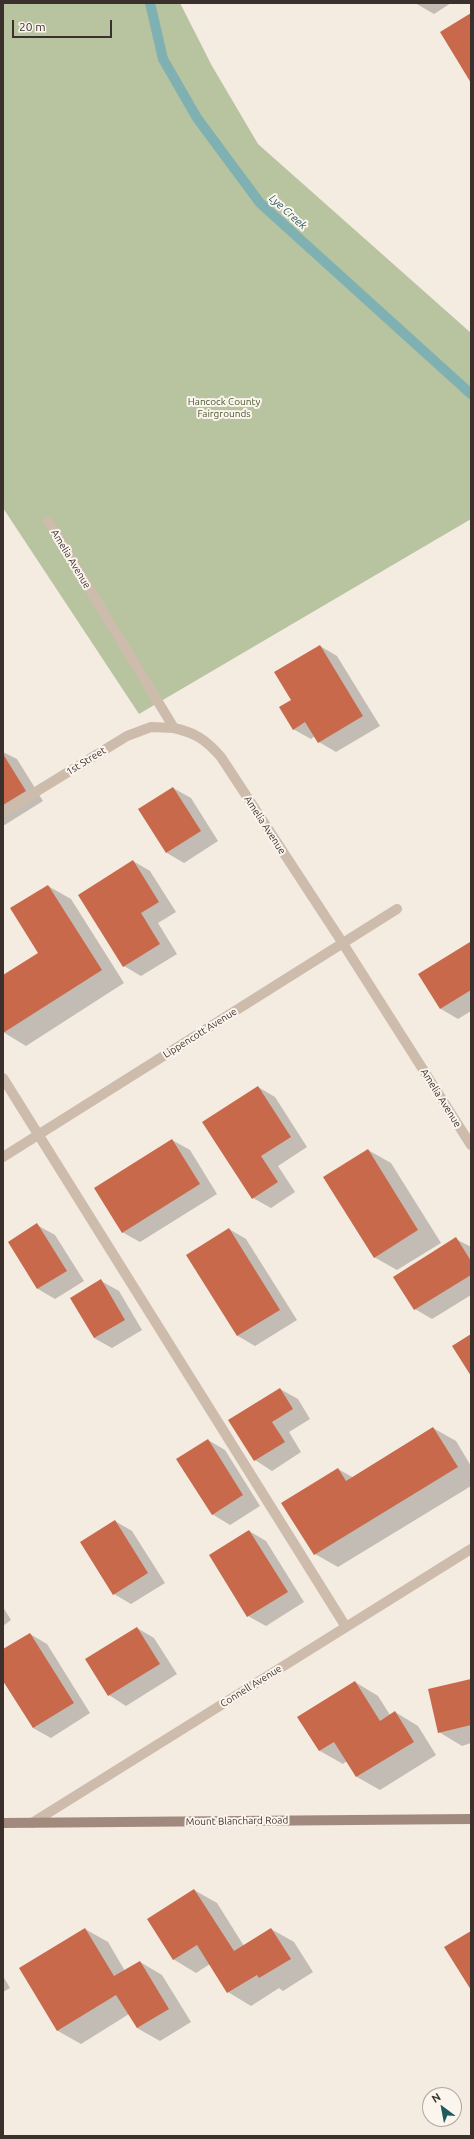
<!DOCTYPE html>
<html>
<head>
<meta charset="utf-8">
<style>
  body { margin:0 }
  #map { position:relative; width:474px; height:2139px; overflow:hidden; background:#f4ebe1; font-family:Ubuntu,sans-serif }
  canvas { display:block }
  .frame { position:absolute; inset:0; border:4px solid #3b302b; pointer-events:none }
  .north { position:absolute; left:422px; top:2087px; width:40px; height:40px; box-sizing:border-box; background:#fbf5ee; border:1px solid #aea6a0; border-radius:50%; rotate:328deg; font-size:11px; font-weight:700; line-height:16px; text-align:center; color:#3b302b }
  .north::after { content:''; display:block; margin:auto; width:14px; height:18px; background:#1f5a5e; clip-path:polygon(50% 0,100% 100%,50% 72%,0 100%) }
  .scale { position:absolute; left:12px; top:20px; width:100px; height:18px; box-sizing:border-box; border:2px solid #3b302b; border-top:0; padding-left:5px; font-size:12px; line-height:14px; white-space:nowrap; color:#3b302b; -webkit-text-stroke:3px #fbf5ee; paint-order:stroke }
</style>
</head>
<body>
<div id="map">
<canvas width="474" height="2139"></canvas>
<div class="frame"></div>
<div class="north">N</div>
<div class="scale">20 m</div>
</div>
<script>
const g = document.querySelector('canvas').getContext('2d');
g.lineJoin = 'round';
function fillPath(path, color) { g.fillStyle = color; g.fill(path, 'evenodd'); }
function strokePath(path, color, width, dash) { g.strokeStyle = color; g.lineWidth = width; g.lineCap = dash ? 'butt' : 'round'; g.setLineDash(dash || []); g.stroke(path); }
function label(font, color, halo, rows, align = 'center') {
  g.font = font + ' Ubuntu,sans-serif'; g.lineWidth = 4; g.setLineDash([]); g.textBaseline = 'middle'; g.strokeStyle = halo; g.fillStyle = color; for (const [text, x, y, turn = 0] of rows) {
    g.save(); g.translate(x, y); g.rotate((+turn || 0) * Math.PI / 180); g.textAlign = isNaN(turn) ? turn : align; if (halo) g.strokeText(text, 0, 0); g.fillText(text, 0, 0); g.restore();
  }
}
const green = new Path2D(`
  M3,3H180L212,66L258,144L471,333V519L139,714L3,508Z`);
const shadow = new Path2D(`
  M415,3H451L434,14Z
  M320,646L337,656L380,726L336,752L319,742L315,736L311,739L293,729L292,700Z
  M3,752L17,759L43,801L3,826Z
  M173,788L191,798L218,841L184,863L167,853Z
  M133,861L150,871L176,912L158,923L177,954L141,976L124,966Z
  M48,886L71,899L124,983L26,1046L3,1032V976L39,953Z
  M470,943L471,1011L458,1019L441,1009L420,974Z
  M258,1087L275,1097L307,1147L278,1166L295,1192L271,1208L253,1198Z
  M172,1140L190,1150L217,1194L140,1242L122,1232Z
  M368,1150L391,1163L441,1243L397,1270L374,1257Z
  M37,1225L55,1235L84,1281L55,1299L38,1289L9,1242Z
  M229,1229L246,1239L297,1320L255,1346L238,1336L187,1255Z
  M456,1239L471,1247V1295L432,1319L415,1309Z
  M101,1281L119,1291L142,1330L112,1348L94,1338Z
  M280,1389L298,1399L310,1419L289,1432L301,1452L272,1471L255,1460Z
  M433,1428L456,1441L471,1466V1486L338,1567L315,1554L338,1469L354,1478Z
  M208,1440L225,1450L260,1506L230,1525L212,1514Z
  M115,1521L132,1531L165,1583L131,1604L114,1594Z
  M249,1531L266,1541L304,1602L266,1626L248,1616L210,1555Z
  M3,1607L11,1620L3,1626Z
  M137,1628L154,1638L177,1674L126,1706L109,1695L86,1659Z
  M30,1634L47,1644L90,1713L51,1738L33,1728L3,1679V1651Z
  M471,1680V1743L462,1746L439,1732Z
  M355,1682L378,1696L390,1715L395,1712L418,1726L436,1755L380,1790L357,1777L347,1761L343,1764L320,1751L299,1717Z
  M194,1890L217,1903L244,1946L271,1929L294,1942L313,1972L283,1991L279,1988L251,2006L228,1992L210,1964L196,1973L173,1959Z
  M85,1929L108,1942L125,1971L140,1962L162,1975L191,2022L160,2041L137,2028L129,2014L81,2044L58,2031L20,1968Z
  M3,1976L10,1988L3,1992Z`);
const stream = new Path2D(`
  M150,3L163,59L197,118L260,203L471,394`);
const building = new Path2D(`
  M471,13V83L440,32Z
  M320,645L363,716L318,743L305,722L293,730L279,707L291,700L274,672Z
  M3,754L26,791L3,805Z
  M173,787L201,831L166,853L138,809Z
  M133,860L159,902L141,913L160,944L123,967L78,895Z
  M48,885L102,970L3,1033V975L38,953L10,908Z
  M470,942L471,990L440,1009L418,974Z
  M258,1086L291,1137L261,1156L278,1182L252,1199L202,1122Z
  M172,1139L200,1184L122,1233L94,1188Z
  M368,1149L418,1230L374,1258L323,1177Z
  M37,1223L67,1271L37,1289L8,1242Z
  M229,1228L280,1310L237,1336L186,1255Z
  M456,1237L471,1261V1275L414,1310L393,1277Z
  M101,1279L125,1320L94,1338L70,1298Z
  M471,1334V1376L452,1346Z
  M280,1388L293,1409L272,1422L285,1442L254,1461L228,1420Z
  M433,1427L458,1467L314,1555L281,1503L338,1468L346,1481Z
  M208,1439L243,1495L212,1515L176,1459Z
  M115,1520L148,1573L113,1595L80,1542Z
  M249,1530L288,1592L247,1617L209,1555Z
  M137,1627L160,1664L108,1696L85,1659Z
  M30,1633L74,1703L33,1728L3,1681V1649Z
  M471,1679V1725L438,1733L428,1689Z
  M355,1681L380,1721L395,1711L414,1742L356,1777L334,1742L319,1751L297,1717Z
  M194,1889L234,1951L271,1928L291,1959L259,1978L257,1975L227,1993L197,1945L173,1960L147,1919Z
  M85,1928L114,1976L140,1961L169,2009L137,2028L116,1995L57,2031L19,1968Z
  M471,1931V1990L444,1947Z`);
const minor = new Path2D(`
  M48,521L174,728C196,733 206,740 221,757L342,942L471,1145
  M3,812L127,736L151,727L174,728
  M3,1078L346,1627
  M3,1157L397,909
  M32,1823L471,1549`);
const secondary = new Path2D(`
  M3,1823L471,1819`);
const parkNames = [
  ["Hancock County",224,402],
  ["Fairgrounds",224,414]
];
const streetNames = [
  ["Amelia Avenue",71,559,59],
  ["1st Street",86,761,-32],
  ["Amelia Avenue",265,825,57],
  ["Lippencott Avenue",200,1033,-32],
  ["Amelia Avenue",441,1098,58],
  ["Connell Avenue",251,1686,-32],
  ["Mount Blanchard Road",237,1821,-1]
];
const waterNames = [
  ["Lye Creek",288,212,42]
];
fillPath(green, '#b8c4a0');
fillPath(shadow, '#0003');
strokePath(stream, '#7fb0b2', 10);
fillPath(building, '#c8694b');
strokePath(minor, '#cdbbac', 10);
strokePath(secondary, '#a18a7d', 10);
label('10px', '#4a5a2e', '#fbf5ee', parkNames);
label('10px', '#3b302b', '#fbf5ee', streetNames);
label('italic 11px', '#1f5a5e', '#fbf5ee', waterNames);
</script>
</body>
</html>
